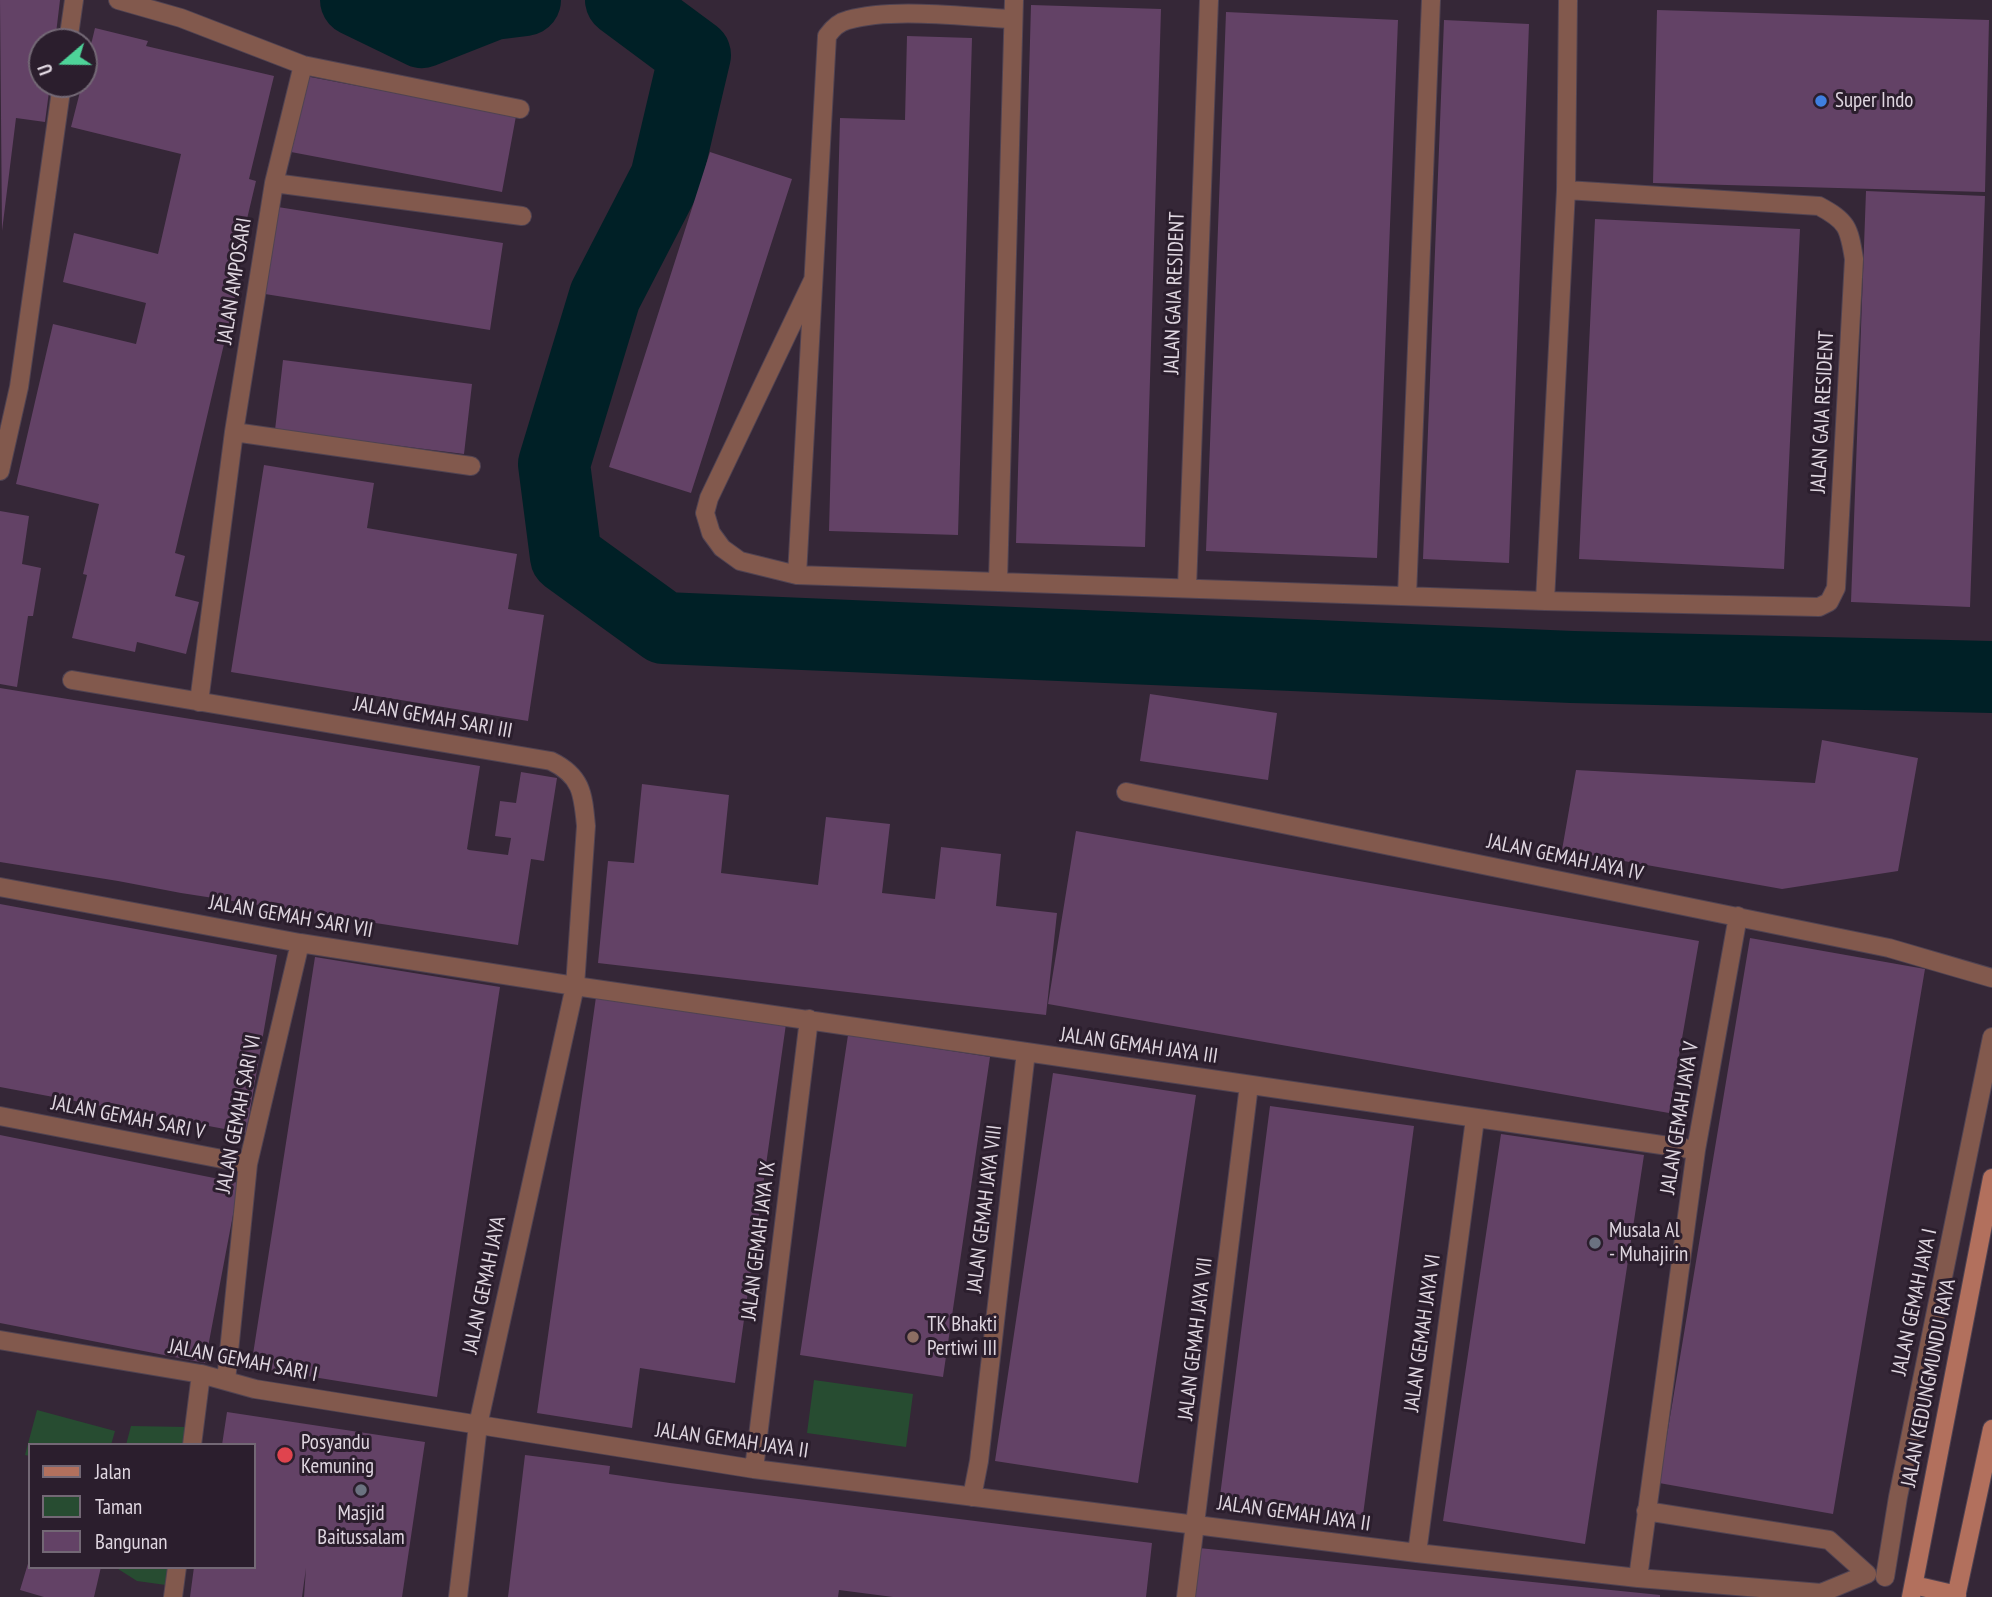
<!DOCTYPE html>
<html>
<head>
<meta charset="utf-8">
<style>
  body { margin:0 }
  #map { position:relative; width:1992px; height:1597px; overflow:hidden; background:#352737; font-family:"PT Sans Narrow",sans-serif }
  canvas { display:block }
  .legend { position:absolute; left:28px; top:1443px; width:228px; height:126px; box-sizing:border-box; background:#2b1e2d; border:2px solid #736875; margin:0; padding:9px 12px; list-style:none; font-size:21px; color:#dfd6e0 }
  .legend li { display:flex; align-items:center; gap:14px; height:35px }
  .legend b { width:35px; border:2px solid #736875 }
  .north { position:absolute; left:28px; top:28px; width:70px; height:70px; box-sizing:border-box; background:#2b1e2d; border:2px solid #736875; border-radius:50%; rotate:250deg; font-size:19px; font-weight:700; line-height:28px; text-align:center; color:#dfd6e0 }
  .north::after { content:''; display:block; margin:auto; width:24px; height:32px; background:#4ed399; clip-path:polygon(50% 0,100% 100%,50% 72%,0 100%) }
</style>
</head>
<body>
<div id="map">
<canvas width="1992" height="1597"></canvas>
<ul class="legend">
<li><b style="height:9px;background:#b2705d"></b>Jalan</li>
<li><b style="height:19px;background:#274c31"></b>Taman</li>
<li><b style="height:19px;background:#634266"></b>Bangunan</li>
</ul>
<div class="north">U</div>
</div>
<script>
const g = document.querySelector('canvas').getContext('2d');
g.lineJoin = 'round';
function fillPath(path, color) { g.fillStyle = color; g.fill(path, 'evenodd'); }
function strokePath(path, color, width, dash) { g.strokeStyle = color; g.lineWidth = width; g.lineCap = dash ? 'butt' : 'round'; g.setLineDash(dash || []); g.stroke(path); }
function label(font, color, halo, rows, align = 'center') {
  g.font = font + ' "PT Sans Narrow",sans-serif'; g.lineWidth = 6; g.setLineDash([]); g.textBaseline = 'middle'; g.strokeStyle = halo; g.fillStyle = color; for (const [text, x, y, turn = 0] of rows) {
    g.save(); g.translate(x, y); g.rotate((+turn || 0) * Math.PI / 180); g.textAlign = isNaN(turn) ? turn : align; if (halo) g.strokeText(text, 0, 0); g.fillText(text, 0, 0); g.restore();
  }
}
const green = new Path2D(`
  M814,1380L913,1394L906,1447L807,1433Z
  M37,1410L115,1431L111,1445H30V1456L25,1455Z
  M131,1426L186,1427L183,1445H126Z
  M115,1567H168L166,1585L137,1581Z`);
const river = new Path2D(`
  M356,0L422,32L493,4L525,0
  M621,0L695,55L666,178L605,296L554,464L566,557L664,628L1572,667L1992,677`);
const building = new Path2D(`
  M0,0H60L55,42H42V84H50L45,122L16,118L2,231Z
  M1031,5L1161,9L1145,547L1016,543Z
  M1657,10L1989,20L1985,192L1653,183Z
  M1226,12L1398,20L1377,558L1206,551Z
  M1444,20L1529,24L1509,563L1423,559Z
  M95,28L148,41L146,46L274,76L249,179L256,181L233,278L239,280L175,553L185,556L175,596L199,602L186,654L137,642L135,652L72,638L87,575L83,574L99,504L16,484L53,324L136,344L146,303L63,282L74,233L158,254L181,154L71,127L82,84H84V74Z
  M907,36L972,38L958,535L829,531L840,118L905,120Z
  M305,76L516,116L502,192L291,152Z
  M710,152L792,179L691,493L609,467Z
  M1866,191L1985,196L1970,607L1851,602Z
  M278,207L503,243L490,330L265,294Z
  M1595,219L1800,229L1784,569L1579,559Z
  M283,360L472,384L464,454L275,430Z
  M264,465L374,483L367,528L517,554L508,609L544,615L528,721L231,672Z
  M0,511L29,516L22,564L41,568L33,616H28L17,687L0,684Z
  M0,688L480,766L467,849L469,850L508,855L511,838L495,836L500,801L516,803L521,772L557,778L544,861L531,859L518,945L181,893L118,881L0,862Z
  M1150,694L1277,713L1268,780L1140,761Z
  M1822,740L1918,758L1898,871L1782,889L1562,850L1576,770L1815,783Z
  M642,784L729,795L721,873L818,885L826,817L890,824L882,893L935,899L941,847L1001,854L996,906L1057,913L1046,1015L598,963L608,861L634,863Z
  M1076,831L1699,941L1669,1113L1048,1004Z
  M0,904L277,955L246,1133L0,1087Z
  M1750,938L1925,969L1833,1514L1659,1483Z
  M315,957L500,987L437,1397L251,1367Z
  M596,997L786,1024L735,1383L640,1368L632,1428L537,1413Z
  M848,1035L990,1057L943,1377L800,1355Z
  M1053,1073L1196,1095L1138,1483L995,1461Z
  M1270,1106L1414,1126L1363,1515L1220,1496Z
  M1501,1134L1644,1155L1585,1544L1443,1521Z
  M0,1135L239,1183L205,1363L0,1323Z
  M227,1412L425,1442L402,1597H304L306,1568L302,1597H190L194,1567H254V1445H222Z
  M525,1455L610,1466L609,1474L670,1483L1152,1543L1146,1597H893L839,1590L838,1597H508Z
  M1199,1548L1660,1595V1597H1194Z
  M30,1557V1567H101L94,1597H44L20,1590Z`);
const street = new Path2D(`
  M118,0L181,18L303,65L520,109
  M68,42L74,0
  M274,183L522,216
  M813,280L709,498L705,513L711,533L722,548L740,561L797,575L1545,601L1819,607L1829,602L1836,588L1854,259C1849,227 1847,221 1819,206L1566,190
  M234,432L471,466
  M0,471L19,387L62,84
  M797,575L827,36C832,29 839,22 848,20C893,7 964,17 1012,19
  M998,581L1014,0
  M1187,588L1209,0
  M1407,596L1431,0
  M1545,601L1566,190L1568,0
  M72,680L551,761C582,776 583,794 586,826L575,986L478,1425L458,1597
  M199,702L234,432L274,183L303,65
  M1126,792L1889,948L1992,978
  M0,887L300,943L575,986L1696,1150
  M0,1116L248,1164
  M0,1340L201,1374L255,1389L754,1469L1417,1553L1638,1578L1821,1593L1867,1574
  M226,1381L248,1164L300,943
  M192,1445L201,1374
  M754,1469L809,1019
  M972,1497L979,1461L1026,1052
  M1646,1511L1829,1540L1867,1574
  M1417,1553L1475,1119
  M1885,1577L1898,1497L1992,1037
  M1638,1578L1696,1150L1738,916
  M173,1597L177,1567
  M1186,1597L1249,1085`);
const secondary = new Path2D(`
  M1914,1585L1957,1595
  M1911,1597L1992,1178
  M1956,1597L1992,1429`);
const markers = [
  [1821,101,7,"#3f7fe0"],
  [1595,1243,7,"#6b7280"],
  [913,1337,7,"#8d6e63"],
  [285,1455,9,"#e0444e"],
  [361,1490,7,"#6b7280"]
];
const poiNames = [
  ["Super Indo",1835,101],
  ["Musala Al",1609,1231],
  ["- Muhajirin",1609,1255],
  ["TK Bhakti",927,1325],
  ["Pertiwi III",927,1349],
  ["Posyandu",301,1443],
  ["Kemuning",301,1467],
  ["Masjid",361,1514,"center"],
  ["Baitussalam",361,1538,"center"]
];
const streetNames = [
  ["JALAN AMPOSARI",235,281,-81],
  ["JALAN GAIA RESIDENT",1175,293,-88],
  ["JALAN GAIA RESIDENT",1823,412,-87],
  ["JALAN GEMAH SARI III",433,718,10],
  ["JALAN GEMAH JAYA IV",1565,858,12],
  ["JALAN GEMAH SARI VII",291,917,10],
  ["JALAN GEMAH JAYA III",1139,1046,8],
  ["JALAN GEMAH SARI VI",239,1114,-79],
  ["JALAN GEMAH SARI V",128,1118,11],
  ["JALAN GEMAH JAYA V",1680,1118,-81],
  ["JALAN GEMAH JAYA VIII",985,1209,-83],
  ["JALAN GEMAH JAYA IX",759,1241,-83],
  ["JALAN GEMAH JAYA",485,1285,-78],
  ["JALAN GEMAH JAYA I",1915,1302,-78],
  ["JALAN GEMAH JAYA VI",1423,1333,-82],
  ["JALAN GEMAH JAYA VII",1196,1339,-83],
  ["JALAN GEMAH SARI I",243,1361,11],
  ["JALAN KEDUNGMUNDU RAYA",1929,1383,-79],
  ["JALAN GEMAH JAYA II",732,1441,8],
  ["JALAN GEMAH JAYA II",1294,1514,8]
];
fillPath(green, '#274c31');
strokePath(river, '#002026', 72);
fillPath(building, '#634266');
strokePath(street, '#504352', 20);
strokePath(secondary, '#504352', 20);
strokePath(street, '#82594d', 18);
strokePath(secondary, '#b2705d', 18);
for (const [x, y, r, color] of markers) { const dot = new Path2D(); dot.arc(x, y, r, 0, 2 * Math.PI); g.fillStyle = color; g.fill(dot); strokePath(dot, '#2b1e2d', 2.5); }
label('21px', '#dfd6e0', '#2b1e2d', poiNames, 'left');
label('21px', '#dfd6e0', '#2b1e2d', streetNames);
</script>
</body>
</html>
